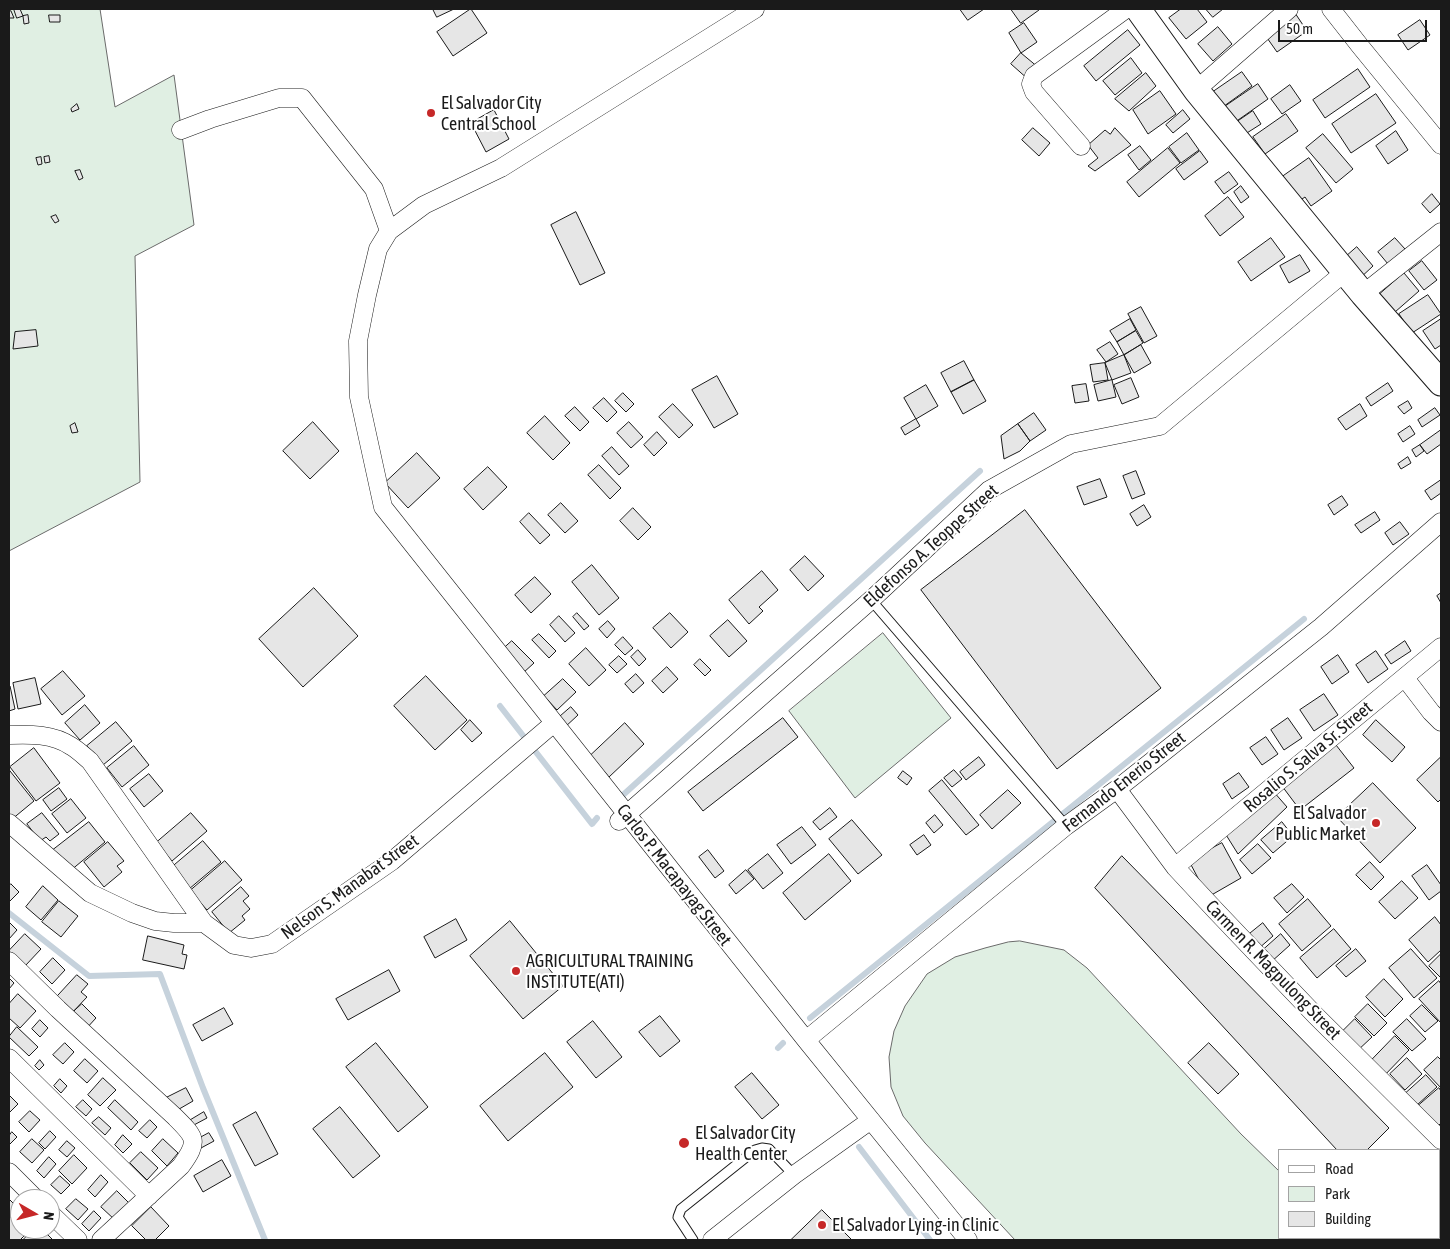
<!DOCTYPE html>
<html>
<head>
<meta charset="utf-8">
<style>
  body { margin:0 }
  #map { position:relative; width:1450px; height:1249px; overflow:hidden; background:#fff; font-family:"Asap Condensed",sans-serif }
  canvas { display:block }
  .frame { position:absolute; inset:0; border:10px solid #1a1a1a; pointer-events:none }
  .legend { position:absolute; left:1278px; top:1149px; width:162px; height:90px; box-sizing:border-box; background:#fff; border:1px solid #a3a3a3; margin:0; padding:6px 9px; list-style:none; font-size:15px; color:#1a1a1a }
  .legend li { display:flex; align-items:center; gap:10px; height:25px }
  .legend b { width:25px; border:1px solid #a3a3a3 }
  .north { position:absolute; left:10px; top:1189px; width:50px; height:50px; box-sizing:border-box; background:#fff; border:1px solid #a3a3a3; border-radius:50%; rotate:98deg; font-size:14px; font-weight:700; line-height:20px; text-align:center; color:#1a1a1a }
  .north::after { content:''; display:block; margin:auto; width:18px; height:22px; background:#c62828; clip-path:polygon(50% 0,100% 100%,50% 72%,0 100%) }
  .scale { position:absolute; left:1278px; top:20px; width:149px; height:22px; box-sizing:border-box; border:2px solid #1a1a1a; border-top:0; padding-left:6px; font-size:15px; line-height:18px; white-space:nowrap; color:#1a1a1a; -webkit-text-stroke:4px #fff; paint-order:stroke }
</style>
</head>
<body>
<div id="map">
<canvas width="1450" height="1249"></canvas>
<div class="frame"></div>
<ul class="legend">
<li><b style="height:6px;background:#fff"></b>Road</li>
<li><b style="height:14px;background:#e0efe3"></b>Park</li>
<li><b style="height:14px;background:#e6e6e6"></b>Building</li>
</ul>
<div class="north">N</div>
<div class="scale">50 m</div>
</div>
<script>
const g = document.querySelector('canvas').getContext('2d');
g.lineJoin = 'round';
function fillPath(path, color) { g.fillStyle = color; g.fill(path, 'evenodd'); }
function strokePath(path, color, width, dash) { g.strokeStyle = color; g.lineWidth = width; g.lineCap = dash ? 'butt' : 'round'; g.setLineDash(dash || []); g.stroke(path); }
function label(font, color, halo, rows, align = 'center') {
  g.font = font + ' "Asap Condensed",sans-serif'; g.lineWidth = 4; g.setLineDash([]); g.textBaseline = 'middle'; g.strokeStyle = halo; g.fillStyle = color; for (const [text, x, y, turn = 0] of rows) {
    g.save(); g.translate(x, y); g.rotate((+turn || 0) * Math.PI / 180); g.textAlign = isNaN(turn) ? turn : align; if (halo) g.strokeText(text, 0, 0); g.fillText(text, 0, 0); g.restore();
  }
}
const green = new Path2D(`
  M9,9H100L115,107L174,75L194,225L135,256L140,482L9,551Z
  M883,633L951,718L855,798L789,711Z
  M1020,941L1064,950L1087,968L1241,1134L1279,1171V1238H1323L1324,1240H1015L925,1143L903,1116L891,1087L889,1057L894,1031L905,1006L927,974L955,957L985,948L1008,942Z`);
const stream = new Path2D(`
  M500,706L592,824L597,818
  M623,795L980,471
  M9,913L89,976L160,974L203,1088L265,1240
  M810,1018L1304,619
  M778,1048L783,1043
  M859,1147L930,1240`);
const building = new Path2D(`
  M14,9H20L23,16L17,18Z
  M433,9H454L437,17Z
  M471,9L487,33L453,56L437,32Z
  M960,9H984L968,20Z
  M1011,9H1038L1039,10L1021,23Z
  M1181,9H1197L1207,22L1186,39L1169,18Z
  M1206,9H1223L1213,17Z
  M11,11L14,18H9V12Z
  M1295,13L1307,31L1277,52L1265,35Z
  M28,15L29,23L24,24L23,16Z
  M49,15H60V22H50Z
  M1420,20L1430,35L1408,50L1398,35Z
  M1024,23L1037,42L1021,53L1009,33Z
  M1218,27L1232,44L1213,61L1198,44Z
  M1128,30L1140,45L1096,81L1084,66Z
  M1021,53L1039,68L1029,80L1011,64Z
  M1131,58L1142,73L1115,95L1103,81Z
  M1358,69L1370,87L1325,118L1313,100Z
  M1242,72L1252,86L1220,109L1210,94Z
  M1146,73L1156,86L1129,111L1115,99Z
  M1258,84L1268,99L1231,125L1220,110Z
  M1290,85L1301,101L1282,114L1271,99Z
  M1160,91L1176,114L1148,134L1133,110Z
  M1376,94L1396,123L1351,153L1332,124Z
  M77,104L79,109L72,112L71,109Z
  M494,110L509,139L486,152L471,123Z
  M1183,110L1190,119L1173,133L1166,125Z
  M1253,111L1261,124L1239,138L1231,126Z
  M1286,114L1298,131L1265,154L1253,137Z
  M1033,128L1050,143L1039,156L1022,140Z
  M1115,128L1131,145L1095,171L1088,166L1098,158L1088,145L1105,130L1110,134Z
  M1396,131L1408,150L1388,164L1376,146Z
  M1187,133L1199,150L1181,163L1169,147Z
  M1323,134L1353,169L1336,183L1306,148Z
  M1140,146L1151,160L1139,170L1128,155Z
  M1168,148L1180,163L1139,197L1127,182Z
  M1200,151L1208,162L1184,180L1176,169Z
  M49,156L50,162L45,163L44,157Z
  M41,157L42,164L38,165L36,158Z
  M1309,158L1332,191L1311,206L1305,197L1299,201L1282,177Z
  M80,170L83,178L79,180L75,171Z
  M1229,172L1238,184L1224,194L1215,182Z
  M1241,186L1249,197L1241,203L1234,192Z
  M1432,194L1440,204L1430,213L1422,204Z
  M1228,197L1244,217L1220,236L1205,216Z
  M576,212L605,273L580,285L551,225Z
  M56,215L59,221L55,223L51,217Z
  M1271,238L1285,257L1251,281L1238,262Z
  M1395,238L1405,249L1388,264L1378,252Z
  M1357,247L1373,266L1358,280L1341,261Z
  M1300,255L1310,271L1289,283L1280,266Z
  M1422,261L1437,280L1424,290L1409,271Z
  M1404,273L1419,291L1395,312L1380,294Z
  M1428,295L1441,314L1412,333L1399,314Z
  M1141,307L1157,336L1144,343L1128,314Z
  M1130,319L1136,330L1117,342L1110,331Z
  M1441,319V345L1435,349L1423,331Z
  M36,330L38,346L13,349L15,332Z
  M1136,331L1143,343L1124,355L1117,342Z
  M1110,342L1118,354L1106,362L1097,350Z
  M1141,345L1151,363L1134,373L1124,355Z
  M1124,355L1131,373L1112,380L1105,363Z
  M964,361L974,380L951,392L941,373Z
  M1105,363L1108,380L1093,382L1090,365Z
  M717,376L738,414L714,428L692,390Z
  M1131,378L1139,397L1122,404L1114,385Z
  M974,380L986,401L963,414L951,392Z
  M1112,380L1116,397L1098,401L1094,385Z
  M1388,383L1393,391L1371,406L1366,398Z
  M1086,384L1089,401L1075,403L1072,386Z
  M926,385L938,406L916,419L904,398Z
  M623,393L634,404L626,412L615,401Z
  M604,398L617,412L607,422L593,408Z
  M1408,401L1412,408L1404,414L1398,407Z
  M673,404L693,425L679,438L659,417Z
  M1360,404L1367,416L1346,430L1338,419Z
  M575,407L589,422L580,431L565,416Z
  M1435,408L1440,415L1422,427L1418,420Z
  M1034,413L1046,430L1030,441L1018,424Z
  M545,416L570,443L553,460L527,433Z
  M916,419L920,426L905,435L901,428Z
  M313,422L339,451L310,479L283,451Z
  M629,422L643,437L631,448L617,433Z
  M75,423L78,432L72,433L70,426Z
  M1018,424L1030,441L1020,451L1004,459L1001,436Z
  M1410,426L1415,434L1403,442L1398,434Z
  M1441,430V444L1427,454L1420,445Z
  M657,432L667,443L654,456L644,445Z
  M1420,445L1424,451L1416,457L1412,450Z
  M612,447L629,466L619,475L602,456Z
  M417,453L440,478L408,508L385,483Z
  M1408,457L1411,463L1401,469L1398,464Z
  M599,465L621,488L610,499L588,475Z
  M488,467L507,487L483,510L464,489Z
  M1136,471L1145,494L1132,499L1123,476Z
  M1100,479L1107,497L1084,505L1077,487Z
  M1441,480V493L1431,500L1425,491Z
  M1342,496L1348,505L1334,515L1328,505Z
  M561,503L578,521L565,533L548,515Z
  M1144,505L1151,517L1137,526L1130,514Z
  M633,508L651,527L638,540L620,521Z
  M1025,510L1161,688L1057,769L921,590Z
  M1375,512L1380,520L1361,533L1355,525Z
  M529,513L550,535L540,544L520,522Z
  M1400,522L1409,534L1393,545L1385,533Z
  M805,556L824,576L808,591L790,570Z
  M592,565L619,598L599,615L572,582Z
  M762,571L778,590L759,607L763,611L749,624L729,600Z
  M535,577L551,594L531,613L515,595Z
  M314,588L358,636L303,687L259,639Z
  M1441,593V603L1437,596Z
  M577,613L589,626L584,630L573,617Z
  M670,613L688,632L671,648L653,628Z
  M559,616L575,633L565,642L550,625Z
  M728,620L747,641L729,657L710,636Z
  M608,621L615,629L607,638L599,629Z
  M539,634L556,651L549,658L532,640Z
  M623,637L633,648L625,655L615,645Z
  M512,641L534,663L523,673L502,650Z
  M1405,641L1411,651L1391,664L1385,655Z
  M586,648L606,670L589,686L569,664Z
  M638,650L646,659L639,666L631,657Z
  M1376,651L1388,669L1368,683L1356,665Z
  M1338,655L1349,672L1332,684L1321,667Z
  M619,656L627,664L617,673L609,665Z
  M700,659L711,670L705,676L694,665Z
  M667,667L678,679L663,693L652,681Z
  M63,671L85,696L62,715L41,689Z
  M636,674L644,683L633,693L625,684Z
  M426,676L467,720L435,750L394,706Z
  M35,678L41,704L18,709L13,683Z
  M563,679L576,692L557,710L544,696Z
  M9,686H10L15,709L9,711Z
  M1324,694L1338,715L1314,731L1300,710Z
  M85,705L100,723L80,740L65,723Z
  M571,707L578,715L564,728L556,720Z
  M783,718L798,737L703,811L688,792Z
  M1288,718L1302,738L1284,750L1271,730Z
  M470,720L482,733L472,742L461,730Z
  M1376,720L1405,747L1392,762L1363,735Z
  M116,722L132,741L103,765L87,746Z
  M625,723L644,744L609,777L590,756Z
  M1266,737L1278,754L1262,765L1250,748Z
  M1336,745L1354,768L1300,810L1282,786Z
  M134,746L149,765L122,787L107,768Z
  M34,748L60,783L36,801L10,767Z
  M979,757L985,765L966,780L960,772Z
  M1441,757V799L1438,802L1417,780Z
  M954,770L962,779L952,787L944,778Z
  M10,771L34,801L11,820L9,817V772Z
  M903,771L912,778L907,785L898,778Z
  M1239,773L1249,787L1232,799L1223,784Z
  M149,774L163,791L144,807L130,789Z
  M942,780L979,825L966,835L929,791Z
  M1373,783L1416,828L1380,863L1337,817Z
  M59,788L67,799L51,811L43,800Z
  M1008,790L1021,803L992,829L980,815Z
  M1273,791L1287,807L1238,854L1223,830Z
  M71,799L86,818L67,833L52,814Z
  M830,808L837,817L820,830L813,822Z
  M42,813L59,834L50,841L46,837L40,841L27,824Z
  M191,813L207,831L172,861L156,843Z
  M935,815L943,825L934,833L926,823Z
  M852,820L882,855L858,874L829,839Z
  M89,822L105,842L70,871L53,850Z
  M1282,822L1293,836L1273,853L1261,840Z
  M802,827L816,845L791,864L777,845Z
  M924,835L931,845L917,855L910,845Z
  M203,841L221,862L189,889L171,868Z
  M108,842L124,861L117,866L122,872L104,887L84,862Z
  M1222,843L1241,878L1208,897L1189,861Z
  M1258,844L1271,858L1252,874L1240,860Z
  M708,850L724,871L715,878L699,857Z
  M768,854L783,873L763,889L748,870Z
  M829,854L851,881L805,920L783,893Z
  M1122,856L1389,1128L1367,1150H1337L1095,888Z
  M225,861L242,880L207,910L190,891Z
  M1370,862L1384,877L1371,890L1356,875Z
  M1427,865L1441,885V891L1429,900L1412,876Z
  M746,870L754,879L736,894L729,885Z
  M1402,881L1418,898L1395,919L1379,902Z
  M11,884L19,892L9,902V886Z
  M1292,884L1304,897L1287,913L1274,898Z
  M43,886L58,900L41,920L26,907Z
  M241,887L249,896L243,901L250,909L242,916L245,920L229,933L212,912Z
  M1308,899L1331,926L1302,951L1279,924Z
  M59,901L78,916L61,937L42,922Z
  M1435,917L1441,925V950L1428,962L1409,940Z
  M456,919L467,940L435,958L424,937Z
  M510,921L563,986L523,1019L470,956Z
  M9,922L17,930L9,939Z
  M1263,923L1273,936L1258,949L1247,936Z
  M1334,929L1351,949L1317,978L1300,958Z
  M25,934L41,949L25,966L9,951Z
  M1281,934L1290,945L1271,962L1262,951Z
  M148,936L184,945L182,954L187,955L184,969L143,960Z
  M1356,949L1366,961L1346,977L1336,966Z
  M1411,949L1437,978L1414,998L1389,968Z
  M1441,954V978L1429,966Z
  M53,958L65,970L52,984L40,972Z
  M389,970L400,991L348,1020L336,999Z
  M77,975L88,984L81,992L87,997L70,1015L54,1000Z
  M9,978L14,983L9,989Z
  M1384,979L1403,999L1385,1017L1366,997Z
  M1439,981L1441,984V1023L1419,999Z
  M18,994L36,1011L20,1028L9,1018V1004Z
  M82,1004L96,1018L85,1030L70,1015Z
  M1368,1004L1387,1023L1374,1036L1355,1017Z
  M1422,1005L1438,1021L1425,1032L1410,1016Z
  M224,1008L233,1024L202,1041L193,1025Z
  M660,1016L680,1041L660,1057L639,1032Z
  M1355,1019L1372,1037L1356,1052L1339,1035Z
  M1407,1019L1426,1039L1412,1051L1393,1032Z
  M40,1020L48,1028L40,1037L32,1029Z
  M593,1021L622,1057L596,1078L567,1042Z
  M17,1027L38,1047L29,1056L9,1037Z
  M1395,1036L1409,1050L1381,1079L1367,1065Z
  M65,1043L74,1052L63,1064L53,1055Z
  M376,1043L428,1107L398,1132L346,1067Z
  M1209,1043L1239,1074L1218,1094L1188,1063Z
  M545,1053L573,1087L508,1141L480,1106Z
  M1438,1057L1441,1060V1088L1424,1070Z
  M1407,1058L1422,1074L1405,1090L1390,1074Z
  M85,1059L98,1071L87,1083L74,1071Z
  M40,1060L44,1065L39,1070L35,1066Z
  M752,1073L779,1105L762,1119L735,1087Z
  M1426,1075L1437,1087L1417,1105L1406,1093Z
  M103,1078L116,1090L100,1106L88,1095Z
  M60,1079L67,1086L61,1093L54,1086Z
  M186,1088L193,1101L174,1112L166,1098Z
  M1439,1088L1441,1091V1123L1437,1127L1418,1106Z
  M9,1095L18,1104L9,1113Z
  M83,1100L92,1109L86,1116L76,1107Z
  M115,1100L138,1122L131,1130L108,1108Z
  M340,1107L380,1156L353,1178L313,1129Z
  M30,1111L40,1120L29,1132L19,1122Z
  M204,1112L207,1118L192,1126L189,1121Z
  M256,1112L278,1154L255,1166L233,1125Z
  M99,1117L111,1128L105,1135L92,1123Z
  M150,1120L157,1127L147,1138L139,1131Z
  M50,1131L56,1137L45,1149L39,1143Z
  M12,1132L17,1137L9,1145V1136Z
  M209,1133L214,1141L201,1148L196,1140Z
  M123,1135L132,1144L123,1153L115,1145Z
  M32,1139L44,1150L32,1163L20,1152Z
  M163,1139L178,1153L167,1166L152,1151Z
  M67,1141L75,1148L67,1157L59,1150Z
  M141,1152L158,1168L147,1180L130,1163Z
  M74,1155L87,1168L72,1184L59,1171Z
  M49,1157L56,1164L44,1178L37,1171Z
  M222,1160L231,1176L203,1192L194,1176Z
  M101,1175L108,1182L95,1197L88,1190Z
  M60,1176L70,1185L61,1194L51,1185Z
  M117,1191L130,1204L115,1220L101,1207Z
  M9,1199L18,1208L9,1217Z
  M76,1199L88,1209L78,1220L66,1209Z
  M151,1207L169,1226L155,1240H146L132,1226Z
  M19,1208L20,1229H31L20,1240H9V1219Z
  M822,1210L852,1240H791Z
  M94,1211L101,1218L89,1231L82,1224Z
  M34,1229H42L53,1240H23Z`);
const lane = new Path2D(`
  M871,600L1066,826
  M693,1240L678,1217L681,1209L755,1150L762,1148L769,1149L794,1175`);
const street = new Path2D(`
  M755,9L501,168L424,205L389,231L378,249L367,295L358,341L359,397L383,507L806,1040L968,1240
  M1331,9L1360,46L1441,145
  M1196,90L1289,9
  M181,130L210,119L279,98H302L374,189L389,231
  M1081,146L1034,92L1031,84L1034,76L1126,9
  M1363,294L1441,232
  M1405,678L1431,712L1441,722
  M9,735C30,734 53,734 71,746C78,750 84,756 90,761L204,923L234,945L251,948L272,944L392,861L554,723
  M1117,789L1175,867L1215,910L1315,1015L1441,1140
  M619,821L871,600L989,490L1071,444L1160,426L1345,272
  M9,823L90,893L132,913L155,921L174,923H204
  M1175,867L1441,647
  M9,961L58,1009L174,1116C195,1137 200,1140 181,1166L101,1240
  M806,1040L1066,826L1117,789L1321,627L1441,522
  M9,1058L149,1196
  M9,1172L36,1199
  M50,1213L78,1240
  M712,1240L794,1175L871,1120`);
const secondary = new Path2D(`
  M1138,9L1196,90L1363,294L1441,383`);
const markers = [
  [431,113,5,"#c62828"],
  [1376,823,5,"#c62828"],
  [516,971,5,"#c62828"],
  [684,1143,6,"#c62828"],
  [822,1225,5,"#c62828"]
];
const poiNames = [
  ["El Salvador City",441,103],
  ["Central School",441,124],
  ["El Salvador",1366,813,"right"],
  ["Public Market",1366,834,"right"],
  ["AGRICULTURAL TRAINING",526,961],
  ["INSTITUTE(ATI)",526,982],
  ["El Salvador City",695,1133],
  ["Health Center",695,1154],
  ["El Salvador Lying-in Clinic",832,1225]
];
const streetNames = [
  ["Eldefonso A. Teoppe Street",931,546,-42],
  ["Rosalio S. Salva Sr. Street",1308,757,-40],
  ["Fernando Enerio Street",1124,782,-38],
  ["Carlos P. Macapayag Street",674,875,52],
  ["Nelson S. Manabat Street",350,887,-36],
  ["Carmen R. Magpulong Street",1273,970,46]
];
fillPath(green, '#e0efe3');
strokePath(green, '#6a6a6a', 1);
strokePath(stream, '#c6d2dc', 6);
fillPath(building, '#e6e6e6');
strokePath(building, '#1a1a1a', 1);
strokePath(lane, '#1a1a1a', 11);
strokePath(street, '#1a1a1a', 19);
strokePath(secondary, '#1a1a1a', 27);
strokePath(lane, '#fff', 9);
strokePath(street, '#fff', 18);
strokePath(secondary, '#fff', 25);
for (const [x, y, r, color] of markers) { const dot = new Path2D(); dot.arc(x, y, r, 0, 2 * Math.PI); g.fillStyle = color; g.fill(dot); strokePath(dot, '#fff', 2); }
label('18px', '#1a1a1a', '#fff', poiNames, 'left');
label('18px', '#1a1a1a', '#fff', streetNames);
</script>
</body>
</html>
